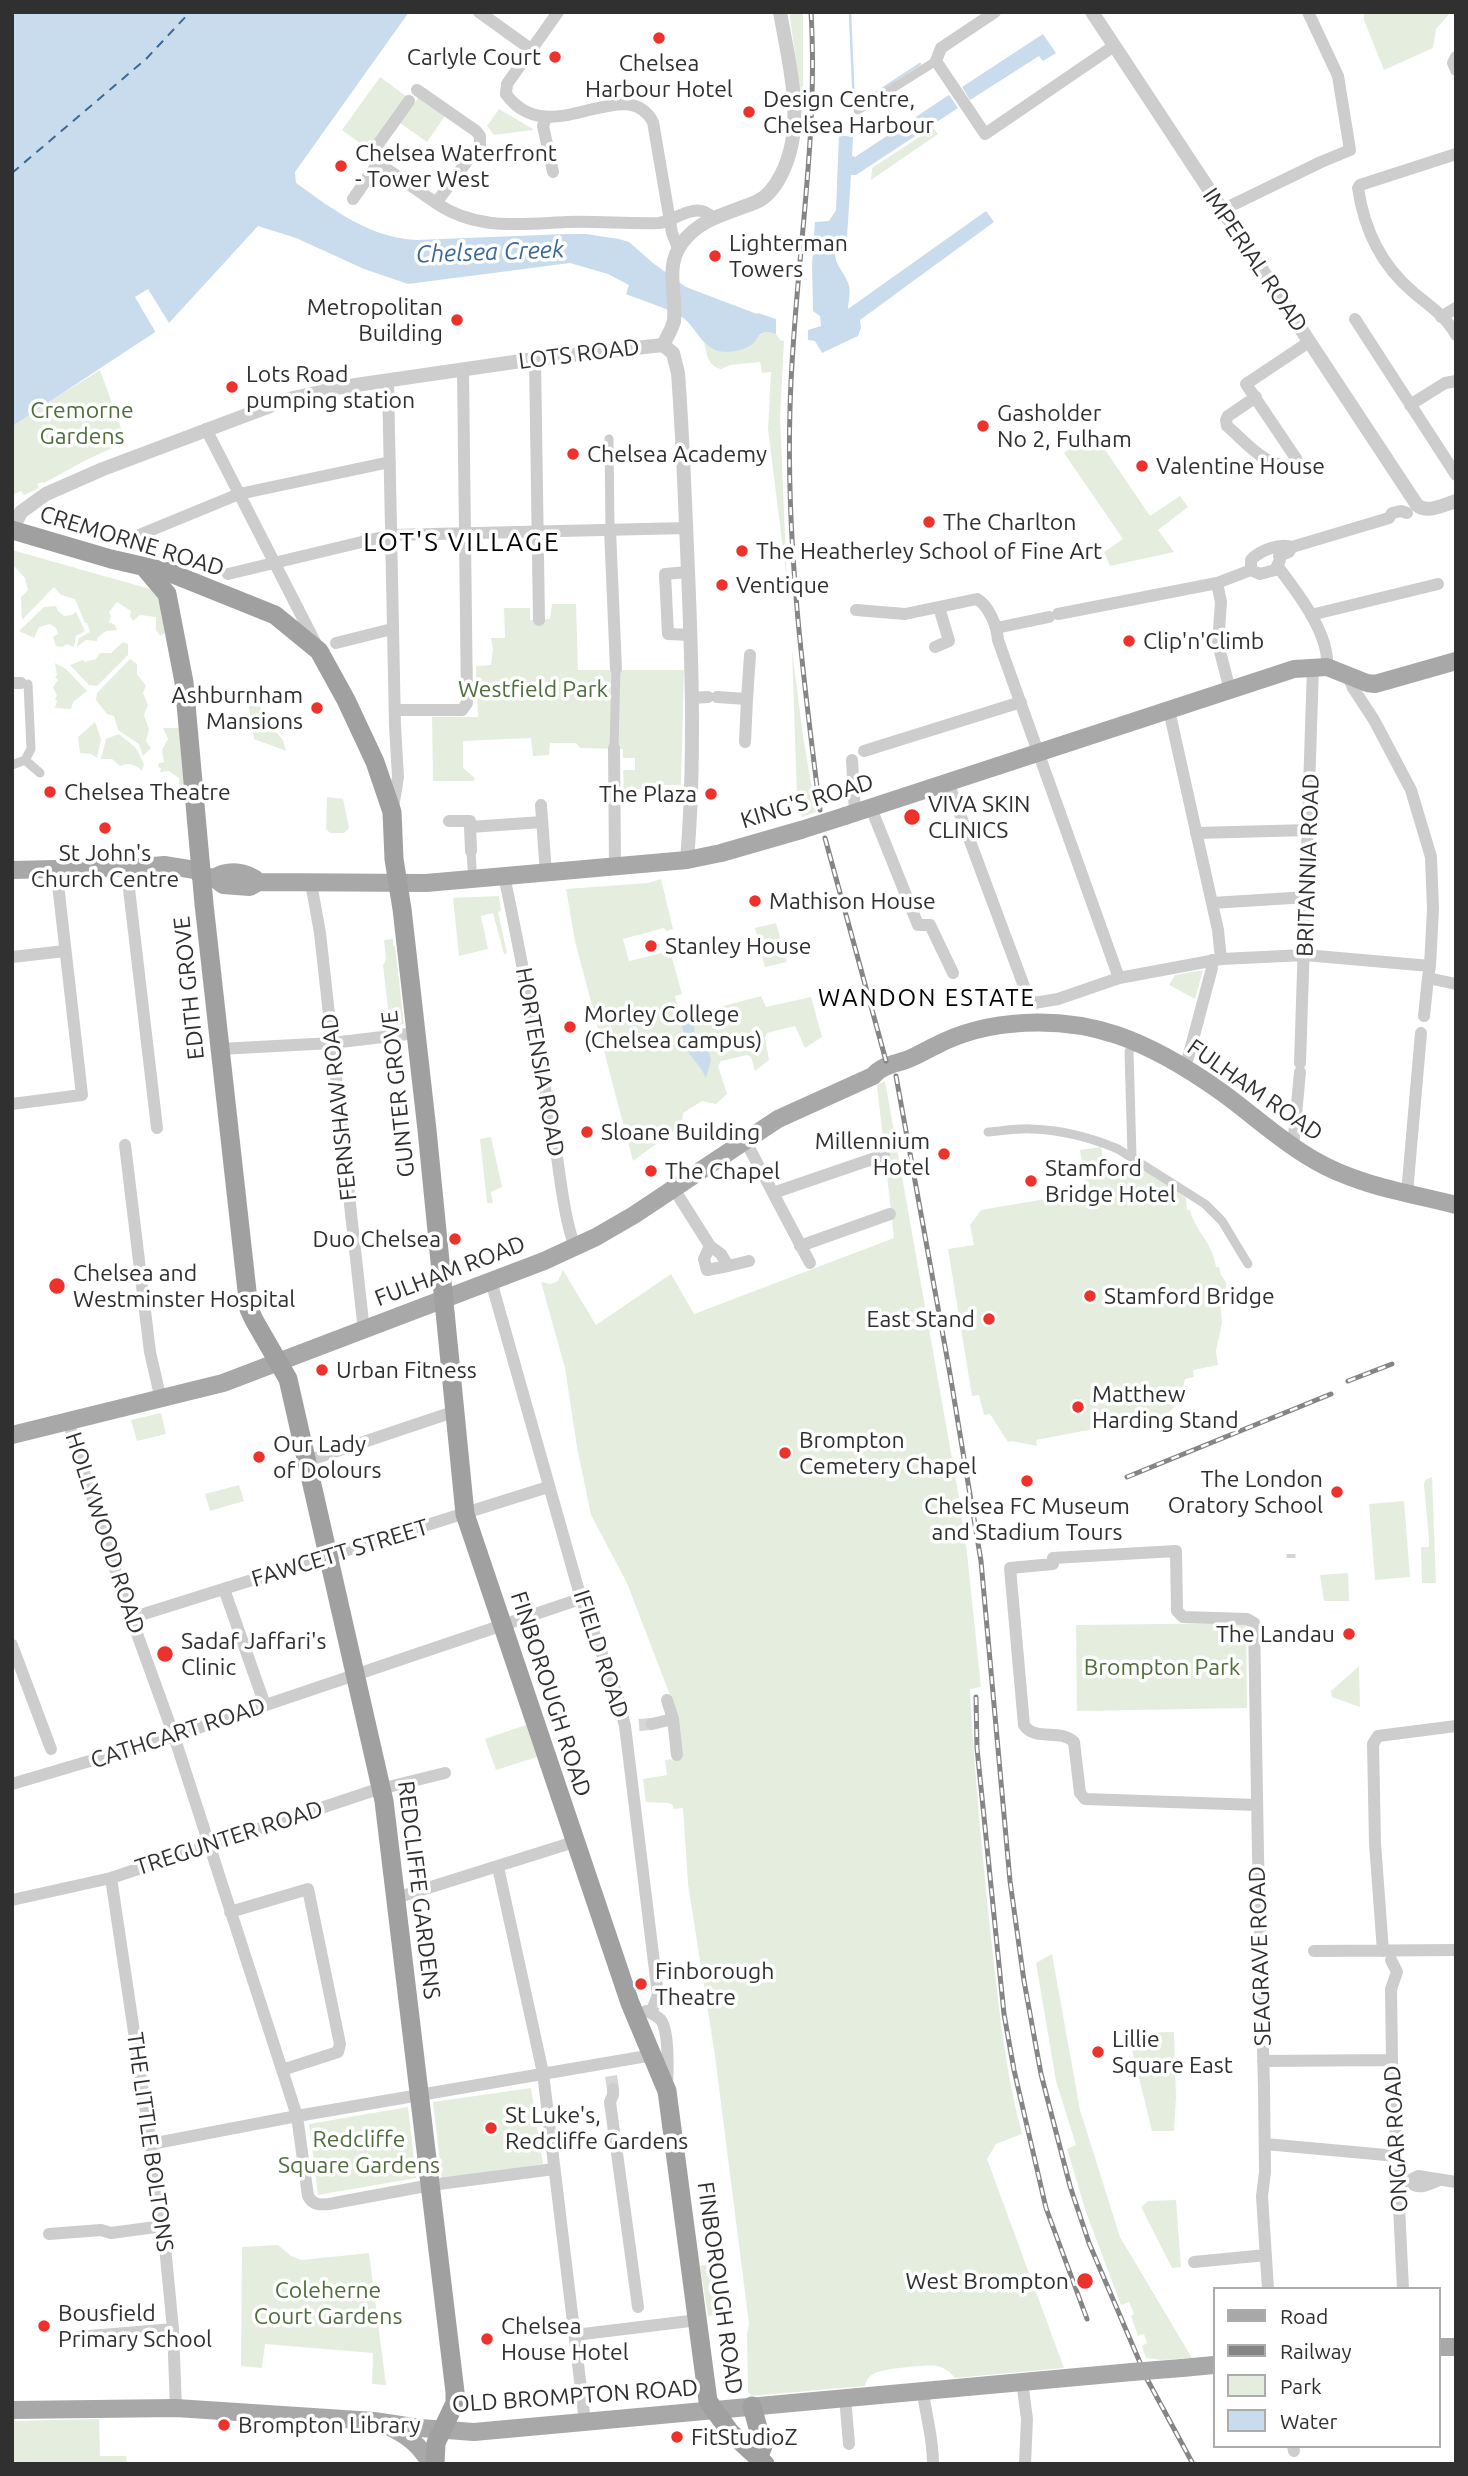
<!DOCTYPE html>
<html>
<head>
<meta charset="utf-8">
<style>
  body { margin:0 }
  #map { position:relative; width:1468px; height:2476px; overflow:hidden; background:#fff; font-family:Ubuntu,sans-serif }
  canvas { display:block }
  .frame { position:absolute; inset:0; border:14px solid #303030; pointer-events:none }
  .legend { position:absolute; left:1213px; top:2287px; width:228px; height:161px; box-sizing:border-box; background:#fff; border:2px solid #acacac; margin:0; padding:9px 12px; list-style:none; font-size:21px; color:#303030 }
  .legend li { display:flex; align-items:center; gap:14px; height:35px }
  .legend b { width:35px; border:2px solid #acacac }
</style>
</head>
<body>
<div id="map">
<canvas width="1468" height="2476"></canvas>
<div class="frame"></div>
<ul class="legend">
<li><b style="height:9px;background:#a8a8a8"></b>Road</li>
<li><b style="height:9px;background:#858585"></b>Railway</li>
<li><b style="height:19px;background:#e5eede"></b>Park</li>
<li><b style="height:19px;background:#c9dcee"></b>Water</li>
</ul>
</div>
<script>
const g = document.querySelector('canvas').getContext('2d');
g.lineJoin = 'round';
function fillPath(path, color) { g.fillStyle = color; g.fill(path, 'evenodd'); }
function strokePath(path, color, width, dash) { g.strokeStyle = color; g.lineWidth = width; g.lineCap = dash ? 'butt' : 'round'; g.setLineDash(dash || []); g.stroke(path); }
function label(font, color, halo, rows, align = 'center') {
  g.font = font + ' Ubuntu,sans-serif'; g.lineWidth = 7; g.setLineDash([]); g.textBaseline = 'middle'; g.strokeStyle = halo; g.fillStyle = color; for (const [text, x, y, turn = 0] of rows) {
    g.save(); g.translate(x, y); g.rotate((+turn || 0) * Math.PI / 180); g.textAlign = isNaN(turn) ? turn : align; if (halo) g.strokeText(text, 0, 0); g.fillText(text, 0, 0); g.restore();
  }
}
const green = new Path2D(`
  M790,12H803V114L790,17Z
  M1364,12H1451L1436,29L1433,48L1384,70L1364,20Z
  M380,77L406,96L368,149L342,130Z
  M419,97L445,116L427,142L400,123Z
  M499,109L533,129V130L494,135L487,126Z
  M933,128L938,134L871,180L872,168Z
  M766,331L776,334L780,340L784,341L780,417L787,582L768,429L771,372L762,373L760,362L730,365L721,369C707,365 707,355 704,342C713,349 738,353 749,347C756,342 758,335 766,331Z
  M100,370L126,442L88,459L44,483L42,482L37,484L39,488L24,495L21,491L12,495V425Z
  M1093,432L1150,516L1180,496L1188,507L1158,530L1174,552L1110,566L1104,552L1123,539L1064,453Z
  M12,550L150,589L158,596L165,633L160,636L156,630V617L140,615L133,621L130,616L131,611L117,602L109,612L111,616L109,622L115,625L117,630L106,631L97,638V641L86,640L77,647L79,638L90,632L87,623H85L75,599L61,595L54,587L22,620L21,597L28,590L25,578L12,564Z
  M552,604H576L578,670H684L681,785H654L653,789H624L623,770H635V758H623V749L580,748L576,743H550L549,755L533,756L531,738L463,741V768L475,778L474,781H433L432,717H478L476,666L491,665L493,649L491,638H505L504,608H530V620L550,619Z
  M56,606L58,611L64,616L72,615L76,612L85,631L76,636L74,647L67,644L62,647L56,646L53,637L58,634L56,628L50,624L39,627L34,638L19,631L44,607Z
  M123,642L128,644V655L97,686L89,685L70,665L83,660L85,662L96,659L100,653H111Z
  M792,650L803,736L816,812L802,817L797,797Z
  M130,659L137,664V674L146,686L143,693L148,705L144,715L149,729L146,741L151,748L143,756L139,744L118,730L114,716L107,714L96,700L97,693Z
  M55,663L66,669L87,691L73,702L71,709L55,708L57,701L55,699L57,696L53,687L58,680L55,677L57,675Z
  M253,690L256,700L263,699L265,703L260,707L266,716L268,715L272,725L279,724L280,727L276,732L283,740L286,751L254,739L247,694Z
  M95,722L101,739L97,758L91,754L80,753L78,737Z
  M163,728H179L186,798H184L176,792L175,788L179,785V778L169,771L160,772L161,768L158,767L159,763L164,762L162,750L168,739Z
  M119,734L136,748L144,764L142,771C136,764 128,762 120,766L112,759H101L106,739Z
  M327,797L343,799L349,828L344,833H330L326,829Z
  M661,879L673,929L666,931L664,928L623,939L629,961L670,951L682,994L675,996L680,1015L704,1008L705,1011L761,996L766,1007L811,997L822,1037L805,1048L795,1026L767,1033L765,1038L769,1060L755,1071L751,1057L747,1055L721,1061L718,1066L727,1094L716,1104L702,1101L683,1113L682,1125L633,1161L575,941L566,889L648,883Z
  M499,896L501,911L498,912L507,953L504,954L493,913L481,916L488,949L459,956L453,898Z
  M776,923L787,962L765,967L755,928Z
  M393,939V946H395L404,1024L390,1026L383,965L386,959L384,940Z
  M1203,970L1195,999L1169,985L1175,975Z
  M885,1081L959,1498L967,1553L981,1687L970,1689C974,1769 982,1849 990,1929C998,1998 1004,2067 1022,2134L996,2144L987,2159L1064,2368L955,2378C950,2372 944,2367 936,2366C928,2364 884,2369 875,2373C869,2376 867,2379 865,2386L751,2396L748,2392L747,2333L749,2324L715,2056L688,1884L683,1808L673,1809V1805L668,1803L646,1802L643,1779L667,1775L665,1760L683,1758L678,1716L627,1583L591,1515L577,1447L565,1368L541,1282L550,1284L558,1281L563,1270L596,1325L671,1274L694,1314L894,1238L877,1085Z
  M491,1137L502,1187L491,1192L493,1203H487L480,1139Z
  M1101,1147L1104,1163C1116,1161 1130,1166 1141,1173L1144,1169L1186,1198L1187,1210H1190C1195,1231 1212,1241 1216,1267H1219L1221,1275L1226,1282V1299L1220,1300L1222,1323L1216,1351L1218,1365L1193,1370L1194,1377L1185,1379C1180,1402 1175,1410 1154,1423L1151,1418L1036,1440L1037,1446L1012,1441L1008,1442L990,1414L984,1415L979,1395L972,1396L948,1249L974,1245L970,1225L981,1210L1087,1192L1080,1150Z
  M161,1413L166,1434L137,1441L131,1420Z
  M1432,1477L1436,1583H1422L1421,1547H1429V1540L1424,1485L1425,1480Z
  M239,1485L244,1501L210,1511L205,1494Z
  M1404,1501L1410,1577L1375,1580L1369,1504Z
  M1348,1573L1349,1601H1324L1320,1575Z
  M1246,1623L1247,1708L1077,1711L1076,1625Z
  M1359,1666L1360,1707L1332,1697L1331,1691Z
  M526,1725L537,1757L496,1770L485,1739Z
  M1052,1954L1080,2110L1120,2237L1192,2358L1162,2360L1146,2358L1142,2346L1147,2343L1144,2334L1138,2336L1131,2316L1134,2314L1129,2302L1121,2305L1086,2212L1067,2149L1076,2145L1056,2081L1036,1963Z
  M1174,2032L1176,2097L1174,2131H1152L1128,2033Z
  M531,2088L543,2164L442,2180L433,2102Z
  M408,2107L416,2178L318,2195L309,2124Z
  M1176,2200L1181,2267L1172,2268L1141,2207L1148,2201Z
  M278,2245L291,2256L302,2260L369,2253L386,2385L372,2384L373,2353L265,2344L262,2368L241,2366L242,2247Z
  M713,2263L719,2314L708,2316L700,2266Z
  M99,2419L100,2456H126L127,2464H12V2421Z`);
const water = new Path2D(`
  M12,12H409L295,172L296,183C334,210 368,237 416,240L566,234H586L619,239L629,242L653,263L686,287L757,314L758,313L776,319V334C757,327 761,339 750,346C743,351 726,353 718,351C700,345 696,327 682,317C675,311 638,299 626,294L629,285L608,274L570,263L408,284L364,269L296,238L258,226L169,323L14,425Z
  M1043,34L1056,53L1043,61L1039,56L970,100L962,87Z
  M949,95L958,108L856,175H851L847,237C821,258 846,269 849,286C851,293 848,302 848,309L986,211L994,222L860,320L861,328L858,336L822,353L815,341L808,340V330L821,326L820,316L813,311L812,265L815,222L829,221L836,210L839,135L853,137L852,156L855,157Z
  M693,1022L695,1033L705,1038L711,1060L706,1078C702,1068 695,1062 689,1053C684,1045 686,1034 681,1025Z`);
const pier = new Path2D(`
  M148,289L169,323L156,333L135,297Z`);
const stream = new Path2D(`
  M850,12L854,107
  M854,107L920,64`);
const ferry = new Path2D(`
  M12,173L146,59L190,12`);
const pedestrianTunnel = new Path2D(`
  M1288,1509V1513
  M1291,1554V1558`);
const minorTunnel = new Path2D(`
  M639,1725L652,1724
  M611,2076L613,2089`);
const pedestrian = new Path2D(`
  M858,110L936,61
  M609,439L610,530
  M28,684L31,749L25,760L40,773
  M614,748L616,669
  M12,765L25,760
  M471,851L472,868
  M988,1132C1002,1131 1018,1128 1032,1129C1061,1130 1092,1138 1118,1149L1205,1204L1222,1221L1248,1264
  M1132,1156L1129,1052L1133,1041`);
const minor = new Path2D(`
  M479,12L532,50
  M558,12L507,84L506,94C549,154 625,70 653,122L672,233L678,248
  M995,12L941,48L936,61L985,134L1114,46
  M1456,57L1453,63L1456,70
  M417,90L476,131L480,136V144L436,203C477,231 521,224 567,222C598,221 629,224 659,223C678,220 695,200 713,218
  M409,101L374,150L373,155L378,163L436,203
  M546,118L543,126L553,172
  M1456,154L1360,185L1358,188C1364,229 1381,265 1413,292C1428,305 1447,317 1456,335
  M353,199L378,163
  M1222,210L1321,162L1350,150L1338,76L1308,12
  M1441,317L1456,308
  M1355,319L1456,475
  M535,359L539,620
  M388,381L395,726L398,777L393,808
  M1256,397L1228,416L1226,420L1227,426C1246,442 1269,472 1295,464L1297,460L1246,384L1309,342
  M1410,405L1445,383L1456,381
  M206,429L316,644
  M610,530L616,669
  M127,540L239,494L390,462
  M1279,556L1289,552L1292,547L1389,518L1392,513L1401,511L1407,513
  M1278,567C1297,592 1330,634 1327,667
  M1251,570V560C1260,550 1280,543 1292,547
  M1251,570L1260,574L1275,570L1280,560
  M688,572L665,574L668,634L691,635
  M228,574L391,535L687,528
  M1217,583L1221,602L1218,644L1230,690
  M856,610L905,614L977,599C989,606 997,626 998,640L1119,978
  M1058,614L1217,583L1251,570
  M1311,615L1438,584
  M997,630L1001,627L1049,617
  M336,643L392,629
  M935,647L949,641L939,607
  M1348,675L1353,688L1374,720L1411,790L1431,857L1433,909L1430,966
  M12,683H21
  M717,697L747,699L750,655
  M691,698L708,697
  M395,710H462L467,703L463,370
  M1169,710L1218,930L1221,959
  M745,742L747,699
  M614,748L615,868
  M864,751L1021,702
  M852,760L855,813
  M948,782L1028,997L1034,1003L1058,999L1119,978L1221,959L1305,955L1430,966L1428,978L1456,984
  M541,805L546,874
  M871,808L918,925H930L953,973
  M449,821H470V827
  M1196,833L1309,830
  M471,851L470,827L542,822
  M129,866V889L157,1128
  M504,876C523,963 538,1050 554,1138C560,1172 563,1215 575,1247
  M311,883L320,933L364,1331
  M1212,903L1307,897
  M12,957L65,951
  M1424,1016L1428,978
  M220,1049L332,1043L416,1033
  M1188,1058L1212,968V960
  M1300,1063L1313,667
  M12,1104L82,1095L56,867
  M745,1140L810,1263
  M125,1145L150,1352L161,1400
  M1293,1147L1300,1072
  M674,1189L710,1246L721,1254L728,1266L749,1261
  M773,1193L884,1155
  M1407,1193L1421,1033
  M710,1246L704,1259L707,1270L728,1266
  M800,1246L890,1214
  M491,1281L580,1595L617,1695L625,1726L658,1995L651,2013
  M68,1421L127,1606L174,1736L297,2116L308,2196C313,2205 319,2205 329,2204L431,2185L554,2169
  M307,1461L456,1411
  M224,1589L265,1705
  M131,1618L548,1487
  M12,1645L51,1749
  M667,1700L673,1719
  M652,1724L673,1719L677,1755
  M12,1784L174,1736L574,1601L580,1595
  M1257,1805L1085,1799L1080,1793L1074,1742C1060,1728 1035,1742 1024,1725L1010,1568L1053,1564V1558L1176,1551L1177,1611L1183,1617L1247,1619L1254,1623L1258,1854L1264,2088L1265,2172L1262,2196L1268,2289
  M498,1867L543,2073L585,2422
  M111,1878L163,2226L173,2329L176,2408
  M396,1898L574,1842
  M12,1900L111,1878L372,1791L445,1773
  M230,1912L308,1889L340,2044L338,2052L282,2070
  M1314,1951L1456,1950
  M1383,1951L1375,1843L1373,1744L1378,1736L1456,1726
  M1391,1960L1397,1972L1391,1989L1392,2060L1403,2289
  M646,2011C651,2013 657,2016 661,2020C669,2032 668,2070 667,2085
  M1263,2061L1392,2060
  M613,2089V2095L610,2102L638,2307
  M151,2144L297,2116L653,2055
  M1265,2144L1397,2156
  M1408,2181C1418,2190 1426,2186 1437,2181
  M1399,2182L1408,2181L1418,2176L1456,2182
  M49,2234L101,2230L111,2233L163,2226
  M1194,2262L1266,2255
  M575,2335L698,2320
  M78,2337L173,2329
  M1022,2381L1027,2419L1025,2464
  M923,2391C926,2418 933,2436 933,2464
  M845,2397L849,2444
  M1293,2446L1294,2451`);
const tertiary = new Path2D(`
  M1092,12L1417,505C1427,514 1443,505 1456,501
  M663,345C667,337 672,329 674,321C677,293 664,268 682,243C700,218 730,213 756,202C768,197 775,187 781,175C807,125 789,65 780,12
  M12,530L21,512L46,494L103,469L289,399L342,387L535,359L663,345L673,353L678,373C683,439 685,505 688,571C692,667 695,764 687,860`);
const primary = new Path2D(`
  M845,816L1294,669L1327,667L1367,683L1375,684L1456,661
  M12,870L142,867L164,865L195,870L202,876L214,878L223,885L250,887L259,882L426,883L687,860L721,853L801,830
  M214,878C228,869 246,871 259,882
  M12,1435L223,1383L544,1261L596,1237L634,1215L778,1119L873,1076C882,1065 895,1064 906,1060C916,1057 926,1050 935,1046C988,1018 1060,1016 1117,1035C1152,1047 1189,1069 1220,1091C1251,1113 1280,1141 1314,1160C1356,1185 1409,1193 1456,1205
  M1438,2347H1456
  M1182,2368L1214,2365
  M12,2410L176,2408L374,2421L420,2428L474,2432L1132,2372
  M390,2427C409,2436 420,2446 431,2464`);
const trunk = new Path2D(`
  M12,530L111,559L168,572L275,615L319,651L346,700L375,762L392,812L394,859L402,909L427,1130L465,1514L630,2003L667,2091L708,2401L730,2432L765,2464
  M145,568L167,594L184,682L204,904L249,1309L254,1320L288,1379L384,1801L455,2392V2403L436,2443L435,2464
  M752,2406L763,2446L759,2456`);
const rail = new Path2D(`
  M811,12C819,145 793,277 790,409C786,543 803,677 820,810
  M825,838L886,1061
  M896,1076L950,1374L981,1561L1010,1881L1024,1981L1041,2074L1070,2186L1089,2243L1147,2379L1193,2464
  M1348,1381L1392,1364
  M1127,1477L1331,1394
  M976,1697L977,1748L1004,2014L1014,2070L1046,2208L1087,2319`);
const primaryBridge = new Path2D(`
  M801,830L845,816
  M1132,2372L1182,2368`);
const markers = [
  [659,38,7,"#ed322c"],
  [555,57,7,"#ed322c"],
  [749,112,7,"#ed322c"],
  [341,166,7,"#ed322c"],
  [715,256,7,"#ed322c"],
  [457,320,7,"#ed322c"],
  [232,387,7,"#ed322c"],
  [983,426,7,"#ed322c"],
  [573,454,7,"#ed322c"],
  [1142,466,7,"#ed322c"],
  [929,522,7,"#ed322c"],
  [742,551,7,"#ed322c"],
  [722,585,7,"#ed322c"],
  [1129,641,7,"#ed322c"],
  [317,708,7,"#ed322c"],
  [50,792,7,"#ed322c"],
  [711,794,7,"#ed322c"],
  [912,817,9,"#ed322c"],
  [105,828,7,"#ed322c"],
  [755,901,7,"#ed322c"],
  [651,946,7,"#ed322c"],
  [570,1027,7,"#ed322c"],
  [587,1132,7,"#ed322c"],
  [944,1154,7,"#ed322c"],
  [651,1171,7,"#ed322c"],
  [1031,1181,7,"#ed322c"],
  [455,1239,7,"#ed322c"],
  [57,1286,9,"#ed322c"],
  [1090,1296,7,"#ed322c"],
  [989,1319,7,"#ed322c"],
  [322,1370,7,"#ed322c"],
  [1078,1407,7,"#ed322c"],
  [785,1453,7,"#ed322c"],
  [259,1457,7,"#ed322c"],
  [1027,1481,7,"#ed322c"],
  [1337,1492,7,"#ed322c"],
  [1349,1634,7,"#ed322c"],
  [165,1654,9,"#ed322c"],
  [641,1984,7,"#ed322c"],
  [1098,2052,7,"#ed322c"],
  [491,2128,7,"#ed322c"],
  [1085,2281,9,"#ed322c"],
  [44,2326,7,"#ed322c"],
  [487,2339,7,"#ed322c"],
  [224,2425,7,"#ed322c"],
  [677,2437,7,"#ed322c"]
];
const poiNames = [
  ["Carlyle Court",541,57,"right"],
  ["Chelsea",659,63,"center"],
  ["Harbour Hotel",659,89,"center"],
  ["Design Centre,",763,99],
  ["Chelsea Harbour",763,125],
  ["Chelsea Waterfront",355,153],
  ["- Tower West",355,179],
  ["Lighterman",729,243],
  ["Towers",729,269],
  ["Metropolitan",443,307,"right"],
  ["Building",443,333,"right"],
  ["Lots Road",246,374],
  ["pumping station",246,400],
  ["Gasholder",997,413],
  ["No 2, Fulham",997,439],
  ["Chelsea Academy",587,454],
  ["Valentine House",1156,466],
  ["The Charlton",943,522],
  ["The Heatherley School of Fine Art",756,551],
  ["Ventique",736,585],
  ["Clip'n'Climb",1143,641],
  ["Ashburnham",303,695,"right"],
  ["Mansions",303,721,"right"],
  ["Chelsea Theatre",64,792],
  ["The Plaza",697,794,"right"],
  ["VIVA SKIN",928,804],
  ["CLINICS",928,830],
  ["St John's",105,853,"center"],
  ["Church Centre",105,879,"center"],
  ["Mathison House",769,901],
  ["Stanley House",665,946],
  ["Morley College",584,1014],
  ["(Chelsea campus)",584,1040],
  ["Sloane Building",601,1132],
  ["Millennium",930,1141,"right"],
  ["Hotel",930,1167,"right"],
  ["Stamford",1045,1168],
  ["Bridge Hotel",1045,1194],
  ["The Chapel",665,1171],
  ["Duo Chelsea",441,1239,"right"],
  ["Chelsea and",73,1273],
  ["Westminster Hospital",73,1299],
  ["Stamford Bridge",1104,1296],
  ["East Stand",975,1319,"right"],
  ["Urban Fitness",336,1370],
  ["Matthew",1092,1394],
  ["Harding Stand",1092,1420],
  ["Brompton",799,1440],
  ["Cemetery Chapel",799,1466],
  ["Our Lady",273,1444],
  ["of Dolours",273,1470],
  ["The London",1323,1479,"right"],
  ["Oratory School",1323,1505,"right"],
  ["Chelsea FC Museum",1027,1506,"center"],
  ["and Stadium Tours",1027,1532,"center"],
  ["The Landau",1335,1634,"right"],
  ["Sadaf Jaffari's",181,1641],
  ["Clinic",181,1667],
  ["Finborough",655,1971],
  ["Theatre",655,1997],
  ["Lillie",1112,2039],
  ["Square East",1112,2065],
  ["St Luke's,",505,2115],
  ["Redcliffe Gardens",505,2141],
  ["West Brompton",1069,2281,"right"],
  ["Bousfield",58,2313],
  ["Primary School",58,2339],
  ["Chelsea",501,2326],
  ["House Hotel",501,2352],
  ["Brompton Library",238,2425],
  ["FitStudioZ",691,2437]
];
const streetNames = [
  ["IMPERIAL ROAD",1255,260,56],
  ["LOTS ROAD",579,354,-7],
  ["CREMORNE ROAD",132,541,17],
  ["KING'S ROAD",807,801,-17],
  ["BRITANNIA ROAD",1308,865,-88],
  ["EDITH GROVE",189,988,-96],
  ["HORTENSIA ROAD",540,1062,80],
  ["FULHAM ROAD",1255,1090,35],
  ["GUNTER GROVE",398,1094,-96],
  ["FERNSHAW ROAD",339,1107,-96],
  ["FULHAM ROAD",450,1271,-21],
  ["HOLLYWOOD ROAD",105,1533,72],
  ["FAWCETT STREET",340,1553,-17],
  ["IFIELD ROAD",601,1654,72],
  ["FINBOROUGH ROAD",551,1694,72],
  ["CATHCART ROAD",178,1733,-18],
  ["TREGUNTER ROAD",229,1838,-18],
  ["REDCLIFFE GARDENS",419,1890,83],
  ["SEAGRAVE ROAD",1260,1956,-92],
  ["ONGAR ROAD",1396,2139,-93],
  ["THE LITTLE BOLTONS",150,2142,82],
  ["FINBOROUGH ROAD",720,2288,82],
  ["OLD BROMPTON ROAD",575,2396,-4]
];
const parkNames = [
  ["Cremorne",82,410],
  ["Gardens",82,436],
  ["Westfield Park",533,689],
  ["Brompton Park",1162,1667],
  ["Redcliffe",359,2139],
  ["Square Gardens",359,2165],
  ["Coleherne",328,2290],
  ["Court Gardens",328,2316]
];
const waterNames = [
  ["Chelsea Creek",490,252,-2]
];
const neighbourhoodNames = [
  ["WANDON ESTATE",927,998]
];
const quarterNames = [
  ["LOT'S VILLAGE",462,542]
];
fillPath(green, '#e5eede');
fillPath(water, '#c9dcee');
fillPath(pier, '#fff');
strokePath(stream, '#c9dcee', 2.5);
strokePath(ferry, '#3a6997', 2, [9, 7]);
strokePath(pedestrianTunnel, '#d6d6d6', 9, [9, 4.5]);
strokePath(minorTunnel, '#d6d6d6', 12, [12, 6]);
strokePath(pedestrian, '#cdcdcd', 9);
strokePath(minor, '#cdcdcd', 12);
strokePath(tertiary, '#cdcdcd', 14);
strokePath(primary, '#a8a8a8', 18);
strokePath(trunk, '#a0a0a0', 19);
strokePath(rail, '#858585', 5);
strokePath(rail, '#fff', 2.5, [8]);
strokePath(primaryBridge, '#a8a8a8', 18);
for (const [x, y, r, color] of markers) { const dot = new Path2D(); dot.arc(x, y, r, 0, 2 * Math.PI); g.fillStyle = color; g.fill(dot); strokePath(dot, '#fff', 2.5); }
label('23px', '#303030', '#fff', poiNames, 'left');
label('23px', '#303030', '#fff', streetNames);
label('23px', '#4e6e3b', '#fff', parkNames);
label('italic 24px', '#3a6997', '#fff', waterNames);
g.letterSpacing = '2px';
label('24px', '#000', '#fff', neighbourhoodNames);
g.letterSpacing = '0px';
g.letterSpacing = '2px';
label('26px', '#000', '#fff', quarterNames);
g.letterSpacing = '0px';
</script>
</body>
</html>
